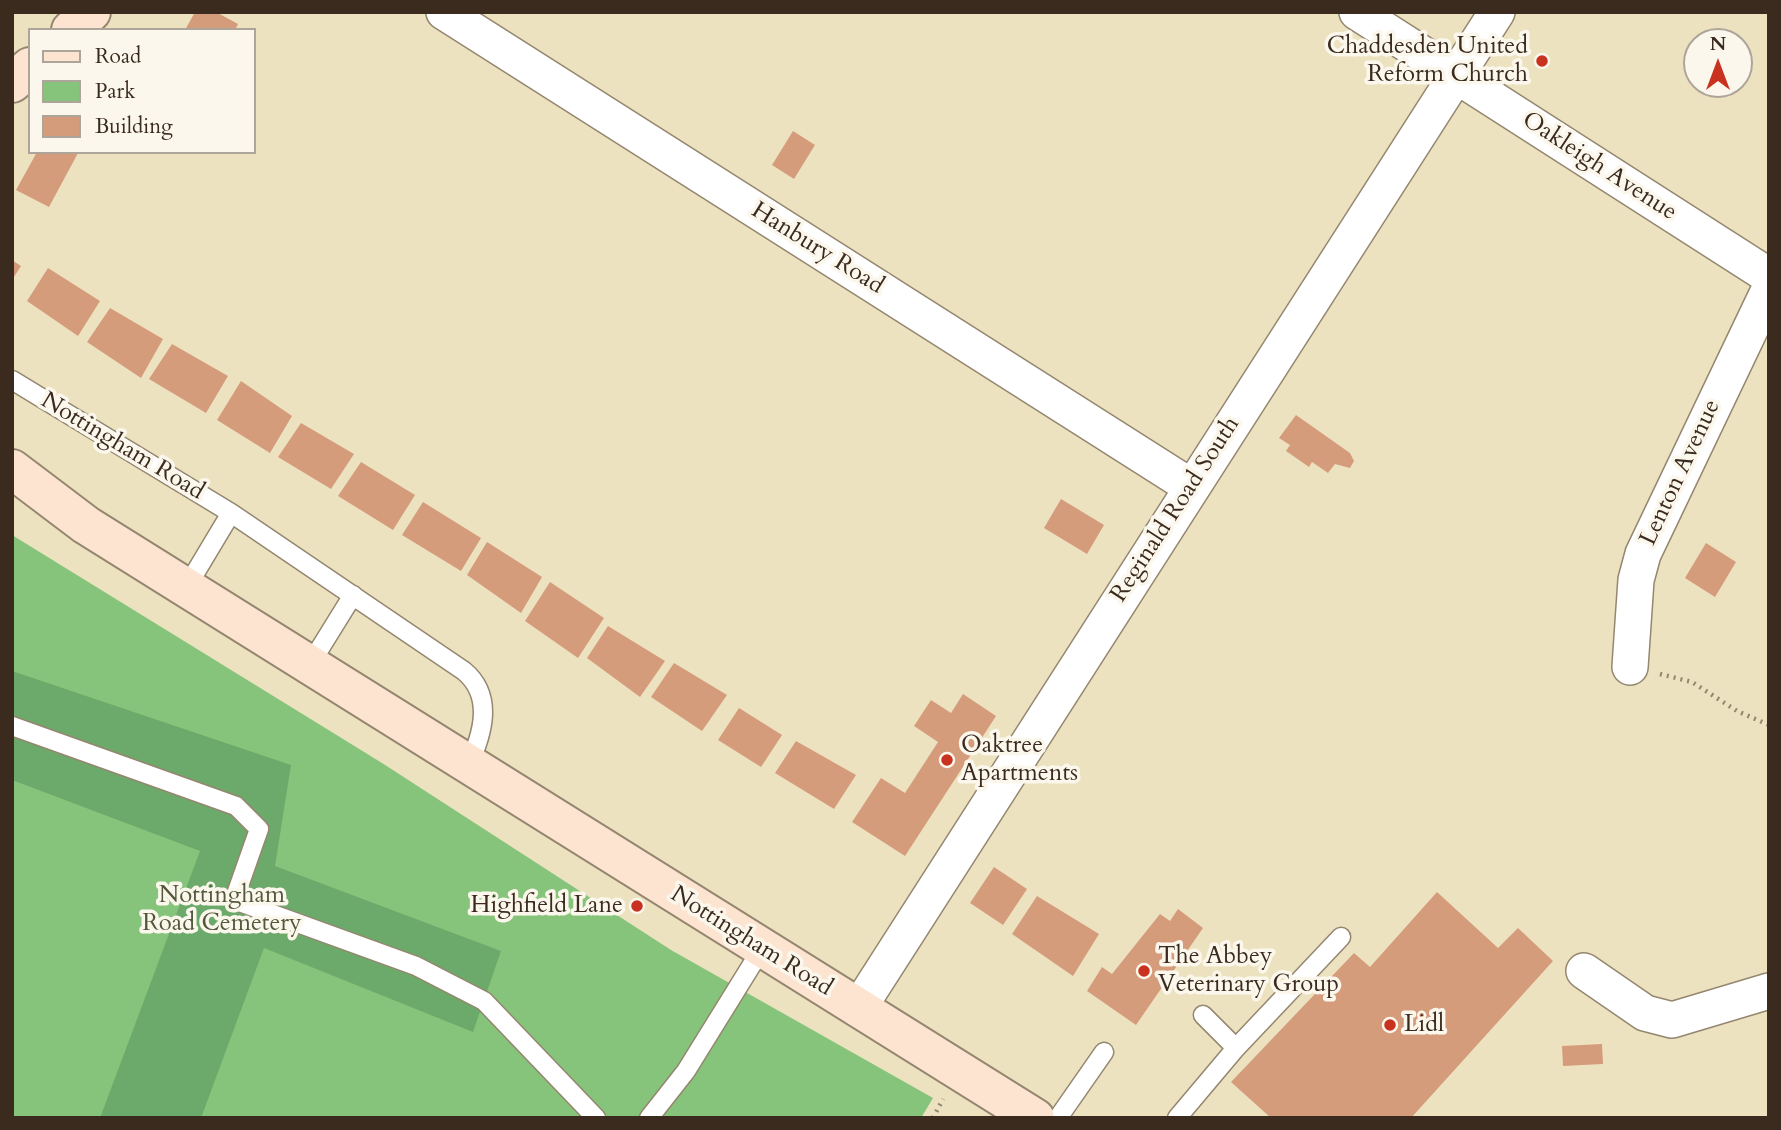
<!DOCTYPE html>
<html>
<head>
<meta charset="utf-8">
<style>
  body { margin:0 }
  #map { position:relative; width:1781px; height:1130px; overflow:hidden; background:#ece2c0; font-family:Cardo,serif }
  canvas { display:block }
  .frame { position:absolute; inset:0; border:14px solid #3b2a1e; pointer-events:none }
  .legend { position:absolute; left:28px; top:28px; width:228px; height:126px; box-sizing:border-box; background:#fbf7ec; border:2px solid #aea59a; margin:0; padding:9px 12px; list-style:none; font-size:21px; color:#3b2a1e }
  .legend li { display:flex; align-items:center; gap:14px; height:35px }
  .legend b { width:35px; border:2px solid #aea59a }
  .north { position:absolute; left:1683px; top:28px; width:70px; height:70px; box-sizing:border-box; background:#fbf7ec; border:2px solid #aea59a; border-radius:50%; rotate:0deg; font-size:19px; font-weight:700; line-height:28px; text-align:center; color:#3b2a1e }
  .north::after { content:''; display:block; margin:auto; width:24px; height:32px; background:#c8321e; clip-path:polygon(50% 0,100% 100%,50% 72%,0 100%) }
</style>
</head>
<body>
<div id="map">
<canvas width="1781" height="1130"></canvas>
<div class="frame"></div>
<ul class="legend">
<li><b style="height:9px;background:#fde4d1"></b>Road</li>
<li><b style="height:19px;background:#86c47b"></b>Park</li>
<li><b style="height:19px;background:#d59c7c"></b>Building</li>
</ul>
<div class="north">N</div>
</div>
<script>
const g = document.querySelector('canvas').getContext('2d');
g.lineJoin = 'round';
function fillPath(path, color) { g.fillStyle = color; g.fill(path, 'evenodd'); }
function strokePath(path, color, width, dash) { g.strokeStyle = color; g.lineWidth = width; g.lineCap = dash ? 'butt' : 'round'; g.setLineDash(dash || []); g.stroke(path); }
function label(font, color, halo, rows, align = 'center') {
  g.font = font + ' Cardo,serif'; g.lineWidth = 7; g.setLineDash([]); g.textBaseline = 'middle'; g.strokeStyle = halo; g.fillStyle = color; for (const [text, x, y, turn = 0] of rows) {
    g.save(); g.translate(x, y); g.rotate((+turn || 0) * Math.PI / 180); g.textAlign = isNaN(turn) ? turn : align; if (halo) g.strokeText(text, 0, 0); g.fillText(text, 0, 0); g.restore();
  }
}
const green = new Path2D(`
  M12,535L382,763L671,950L933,1098L921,1118H12Z`);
const forest = new Path2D(`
  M12,671L291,765L275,866L501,951L473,1032L264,948L201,1118H100L200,851L12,780Z`);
const building = new Path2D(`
  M195,12H216L238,24L235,30H185Z
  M793,131L815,145L794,179L772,165Z
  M37,152L78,153L49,207L16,190Z
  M12,260L21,266L12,280Z
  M48,268L100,301L78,336L27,301Z
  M110,308L163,339L141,378L87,342Z
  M172,344L228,376L206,413L149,379Z
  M241,381L292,416L270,453L217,420Z
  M1296,415L1350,453L1354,461L1350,468L1335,464L1328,473L1312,462L1309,467L1286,451L1290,445L1279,438Z
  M301,423L354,454L331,489L278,457Z
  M361,462L415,495L393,530L338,496Z
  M1061,499L1104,525L1087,554L1044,528Z
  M423,502L481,538L461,571L402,535Z
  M487,542L542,577L521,613L467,575Z
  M1706,543L1736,562L1715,597L1685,578Z
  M550,582L604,618L578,658L525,621Z
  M608,626L665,661L640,697L587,658Z
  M674,663L727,695L702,731L651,697Z
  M963,694L996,716L905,856L852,822L881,778L905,793L938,742L914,726L931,700L951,713Z
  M739,708L782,735L761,767L718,740Z
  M796,741L856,775L834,809L775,773Z
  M994,867L1027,889L1003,925L970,903Z
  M1437,892L1498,948L1518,928L1553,961L1411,1118H1271L1231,1082L1354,953L1370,967Z
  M1037,896L1099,934L1073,976L1012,934Z
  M1178,909L1203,928L1136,1025L1087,991L1102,967L1112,974L1160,914L1170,921Z
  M1602,1044L1603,1064L1563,1066L1562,1046Z`);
const path = new Path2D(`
  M1660,674L1692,682L1737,711L1769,725
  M933,1118L943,1099`);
const lane = new Path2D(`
  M12,380L231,513L464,671C494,696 483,734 468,766
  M186,588L231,513
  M309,666L353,595
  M12,726L236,806L259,829L234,900L416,966L484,1001L596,1118
  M1236,1048L1341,937
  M649,1118L686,1071L761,950
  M1058,1118L1104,1052
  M1177,1118L1236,1048L1203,1015`);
const street = new Path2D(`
  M444,12L1190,486
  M1357,12L1769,276
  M1630,667L1636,580L1643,554L1769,290
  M1584,971L1645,1013L1672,1020L1769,991
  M858,1009L1497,12`);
const secondary = new Path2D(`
  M71,30L91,12
  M12,83L30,67
  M12,469L86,525L1035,1118`);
const markers = [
  [1542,61,7,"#c8321e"],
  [947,760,7,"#c8321e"],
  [637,906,7,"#c8321e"],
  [1144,971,7,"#c8321e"],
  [1390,1025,7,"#c8321e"]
];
const poiNames = [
  ["Chaddesden United",1528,47,"right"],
  ["Reform Church",1528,75,"right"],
  ["Oaktree",961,746],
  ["Apartments",961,774],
  ["Highfield Lane",623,906,"right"],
  ["The Abbey",1158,957],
  ["Veterinary Group",1158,985],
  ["Lidl",1404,1025]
];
const streetNames = [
  ["Oakleigh Avenue",1599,167,33],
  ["Hanbury Road",817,249,32],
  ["Nottingham Road",122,447,31],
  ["Lenton Avenue",1681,473,-65],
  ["Reginald Road South",1176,510,-57],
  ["Nottingham Road",751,942,32]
];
const parkNames = [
  ["Nottingham",222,896],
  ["Road Cemetery",222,924]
];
fillPath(green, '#86c47b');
fillPath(forest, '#6caa6b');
fillPath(building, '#d59c7c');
strokePath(lane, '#94866f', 21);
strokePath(street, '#94866f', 38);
strokePath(secondary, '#94866f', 42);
strokePath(path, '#94866f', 4.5, [2, 5]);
strokePath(lane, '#fff', 18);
strokePath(street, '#fff', 35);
strokePath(secondary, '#fde4d1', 38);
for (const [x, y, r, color] of markers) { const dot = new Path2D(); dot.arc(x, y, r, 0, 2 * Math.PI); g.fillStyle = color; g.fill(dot); strokePath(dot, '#fbf7ec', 2.5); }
label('24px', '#3b2a1e', '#fbf7ec', poiNames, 'left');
label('24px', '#3b2a1e', '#fbf7ec', streetNames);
label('24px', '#52583a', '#fbf7ec', parkNames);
</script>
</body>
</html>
